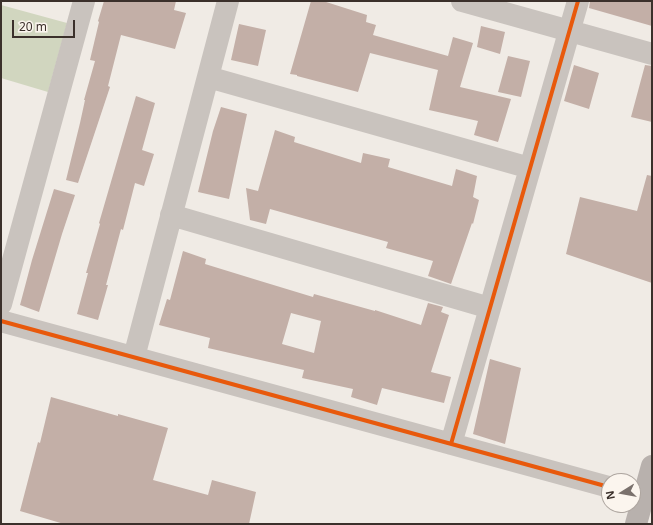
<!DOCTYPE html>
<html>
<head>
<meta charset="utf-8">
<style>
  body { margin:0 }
  #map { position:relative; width:653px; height:525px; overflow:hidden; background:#f0ebe5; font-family:"Noto Sans",sans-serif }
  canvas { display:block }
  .frame { position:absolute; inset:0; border:2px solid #3b302b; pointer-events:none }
  .north { position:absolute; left:601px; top:473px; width:40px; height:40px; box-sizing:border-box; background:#fbf5ee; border:1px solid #aea6a0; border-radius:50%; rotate:259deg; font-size:11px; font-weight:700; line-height:16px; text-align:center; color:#3b302b }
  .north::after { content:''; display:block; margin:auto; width:14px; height:18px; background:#7a716c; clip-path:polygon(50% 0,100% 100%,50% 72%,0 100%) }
  .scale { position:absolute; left:12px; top:20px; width:63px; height:18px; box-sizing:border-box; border:2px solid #3b302b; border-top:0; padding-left:5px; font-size:12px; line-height:14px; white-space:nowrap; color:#3b302b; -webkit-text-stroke:3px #fbf5ee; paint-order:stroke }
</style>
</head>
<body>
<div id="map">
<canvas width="653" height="525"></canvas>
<div class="frame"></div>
<div class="north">N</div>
<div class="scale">20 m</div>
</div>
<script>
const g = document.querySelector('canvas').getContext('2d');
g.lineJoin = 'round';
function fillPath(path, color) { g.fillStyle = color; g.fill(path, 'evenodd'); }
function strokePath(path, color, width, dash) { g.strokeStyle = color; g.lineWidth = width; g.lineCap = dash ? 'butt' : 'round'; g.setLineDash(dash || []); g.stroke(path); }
const green = new Path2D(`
  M1,5L67,23L48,92L1,78Z`);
const building = new Path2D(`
  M104,1H176L174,10L186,13L175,49L121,35L108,86L110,87L78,183L66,180L80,123L85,100H84L95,61L90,60L99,22L98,21Z
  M311,1H323L367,15L366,22L376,25L373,35L448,56L453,37L473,43L460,87L511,99L498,142L474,135L478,121L429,110L438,70L370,53L358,92L297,76V75L290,74Z
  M590,1H652V26L589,8Z
  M239,24L266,30L258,66L231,60Z
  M481,26L505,32L500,54L477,47Z
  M508,56L530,61L521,97L498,92Z
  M574,65L599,73L589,109L564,101Z
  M645,65L652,66V122L631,117Z
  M136,96L155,103L142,150L154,154L144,186L135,183L123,230L121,229L106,285H108L98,320L77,314L88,273H86L100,224L99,223Z
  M221,107L247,114L229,199L198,192L213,131Z
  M275,130L295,137L294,142L361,163L363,153L390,159L388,167L452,186L456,169L477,176L473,197L479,200L473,224L472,223L451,284L428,276L433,261L386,248L388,242L270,209L266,224L250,220L246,188L258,191Z
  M647,175L652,176V283L566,254L580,197L637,211Z
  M54,189L75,195L62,234L39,312L20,305L32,260Z
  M183,251L206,259L205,264L257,280L313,297L314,294L375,311V310L421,325L428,303L443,307L441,312L449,315L431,372L451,377L444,403L382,388L377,405L351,397L353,389L302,378L304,370L208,348L210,338L159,325L167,299L170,300ZM291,313L321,321L314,353L282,344Z
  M490,359L521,368L505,444L473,434Z
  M51,397L118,416V414L168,428L153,480L208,495L212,480L256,492L249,524H64L20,511L38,442L40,443Z`);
const minor = new Path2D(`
  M462,1L652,54
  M208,77L530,168
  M171,215L490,308
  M1,304L84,1
  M1,321L609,487
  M134,357L228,1
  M451,444L578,1`);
const major = new Path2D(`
  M636,524L652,466`);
const cycleway = new Path2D(`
  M1,321L609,487
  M451,444L578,1`);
fillPath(green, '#d1d6bf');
fillPath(building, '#c3afa7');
strokePath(minor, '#c9c3be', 22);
strokePath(major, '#b8b1ad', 22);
strokePath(cycleway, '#e8590c', 4);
</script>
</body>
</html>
